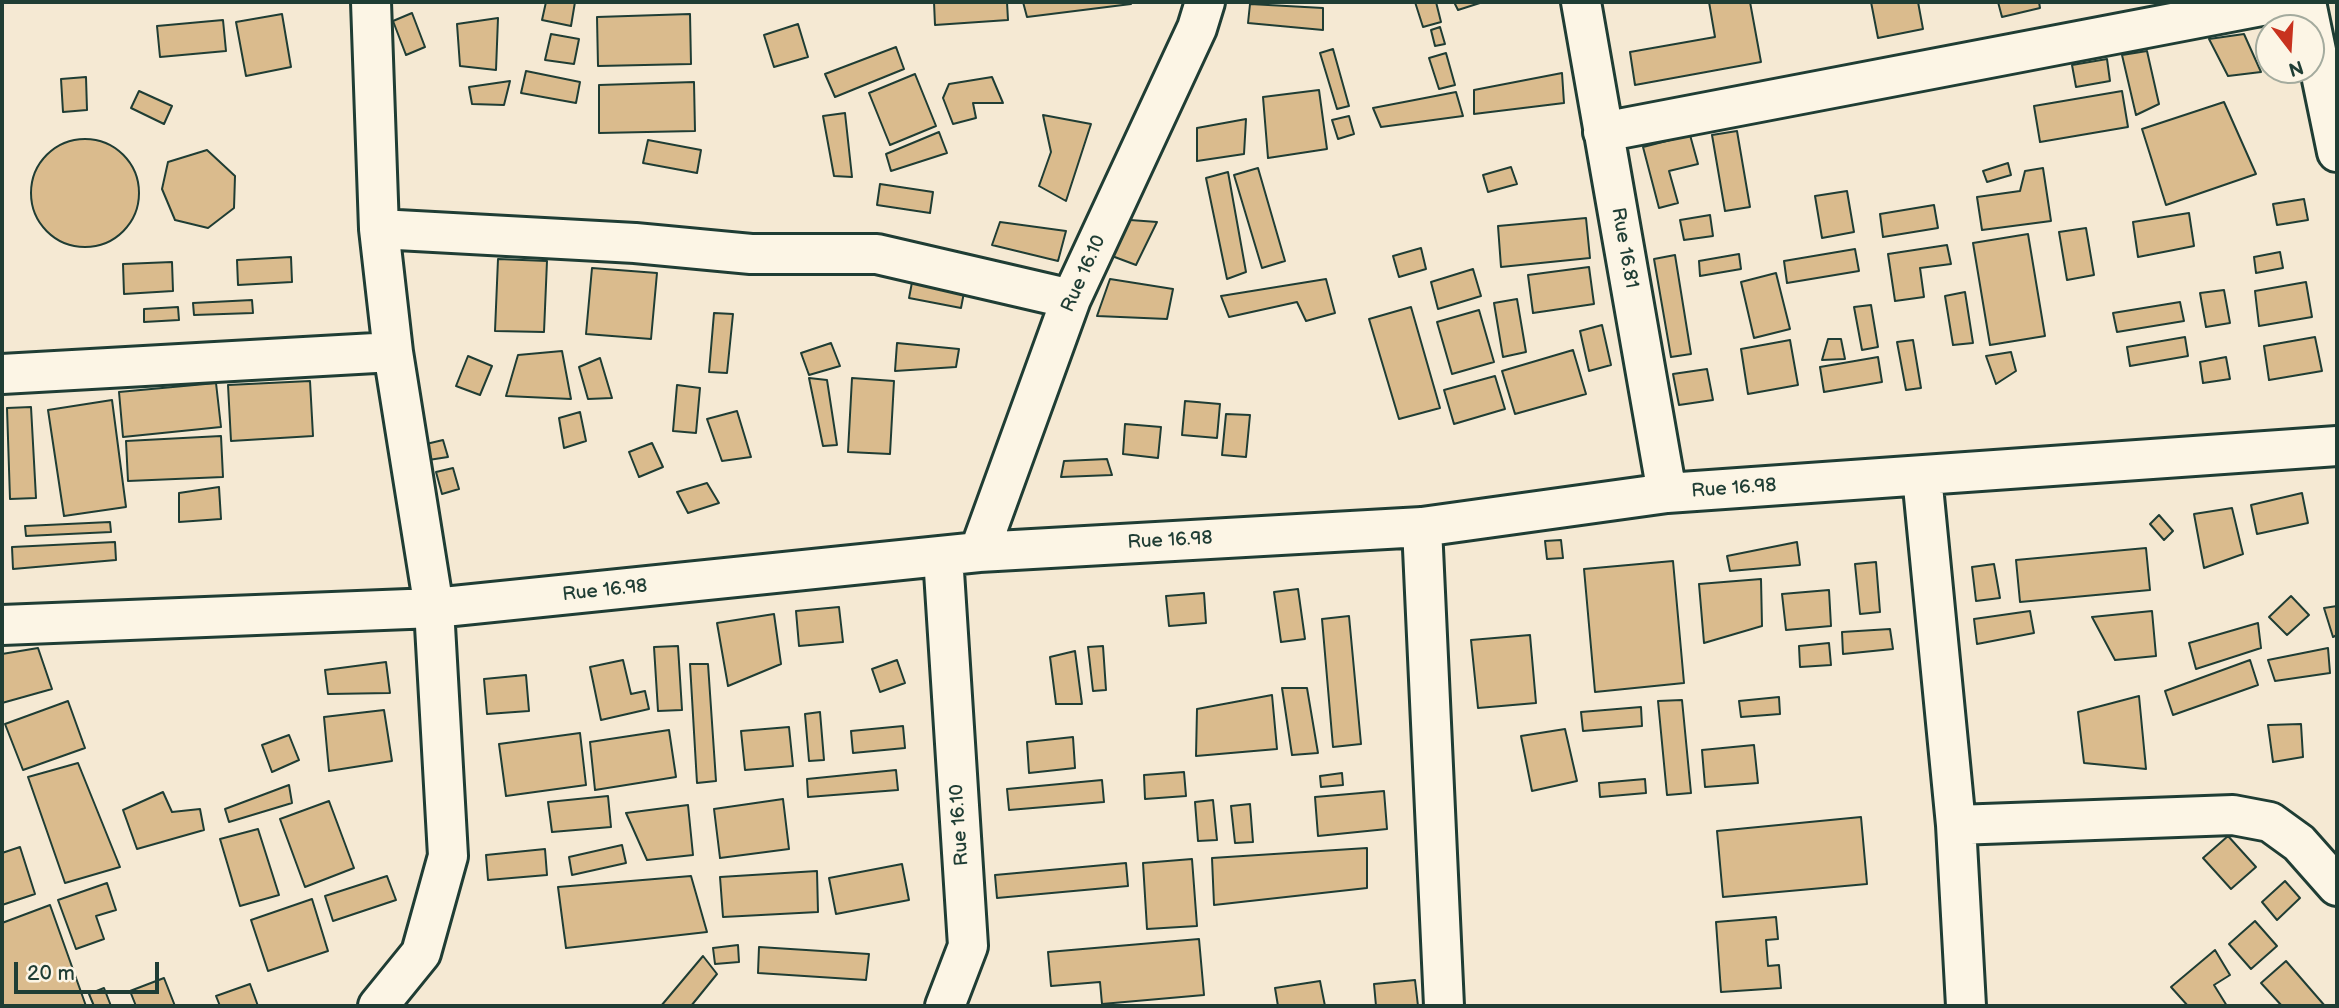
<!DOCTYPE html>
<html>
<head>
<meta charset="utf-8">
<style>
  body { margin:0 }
  #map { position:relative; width:2339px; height:1008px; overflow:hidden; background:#f5e9d3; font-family:"Balsamiq Sans",sans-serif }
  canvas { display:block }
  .frame { position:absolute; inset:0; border:4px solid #1f3d34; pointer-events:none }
  .north { position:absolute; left:2255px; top:14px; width:70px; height:70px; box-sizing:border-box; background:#fcf5e5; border:2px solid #a4ab9e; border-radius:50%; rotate:163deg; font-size:19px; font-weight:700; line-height:28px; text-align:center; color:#1f3d34 }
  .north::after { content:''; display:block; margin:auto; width:24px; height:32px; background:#c8321e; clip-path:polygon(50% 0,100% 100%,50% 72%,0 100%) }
  .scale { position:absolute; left:14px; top:962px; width:145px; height:32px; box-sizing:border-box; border:4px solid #1f3d34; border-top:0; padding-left:9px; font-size:21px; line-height:24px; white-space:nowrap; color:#1f3d34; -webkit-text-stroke:5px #fcf5e5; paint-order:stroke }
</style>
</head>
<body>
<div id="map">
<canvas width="2339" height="1008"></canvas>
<div class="frame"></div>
<div class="north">N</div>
<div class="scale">20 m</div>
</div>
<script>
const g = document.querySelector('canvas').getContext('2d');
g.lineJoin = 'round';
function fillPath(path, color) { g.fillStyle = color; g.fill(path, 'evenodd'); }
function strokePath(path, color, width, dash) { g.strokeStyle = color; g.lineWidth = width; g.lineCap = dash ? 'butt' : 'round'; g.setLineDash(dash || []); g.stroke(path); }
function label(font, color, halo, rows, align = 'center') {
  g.font = font + ' "Balsamiq Sans",sans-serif'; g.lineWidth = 6; g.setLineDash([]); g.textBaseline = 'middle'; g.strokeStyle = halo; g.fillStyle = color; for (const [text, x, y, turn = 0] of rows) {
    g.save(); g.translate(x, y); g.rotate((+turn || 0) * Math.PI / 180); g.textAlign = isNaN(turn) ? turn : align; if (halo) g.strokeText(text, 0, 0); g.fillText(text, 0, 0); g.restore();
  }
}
const building = new Path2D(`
  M546,2H575L571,26L542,20Z
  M934,2H1007L1008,20L935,25Z
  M1023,2H1131V4L1027,17Z
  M1415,2H1436L1441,22L1423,27Z
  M1454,2H1483L1458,10Z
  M1709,2H1750L1761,62L1635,85L1630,52L1715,37Z
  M1871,2H1918L1923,29L1878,38Z
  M1998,2H2039L2040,8L2002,17Z
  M1250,4L1323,8V30L1248,23Z
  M412,13L425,47L406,55L393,21Z
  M282,14L291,67L246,76L236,22Z
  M690,14L691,64L598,66L597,17Z
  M498,18L496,70L460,66L457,24Z
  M223,20L226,51L160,57L157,26Z
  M798,24L808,57L774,67L764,35Z
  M1440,27L1445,44L1435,46L1431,30Z
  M551,34L579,39L574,64L545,60Z
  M2244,34L2261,72L2228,76L2209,39Z
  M896,47L904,69L835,97L825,74Z
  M1333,49L1349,106L1337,109L1320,53Z
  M2147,51L2159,104L2136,115L2122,55Z
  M1446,53L1455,85L1439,89L1429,58Z
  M2107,59L2110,81L2076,87L2072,65Z
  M526,71L580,82L576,103L521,93Z
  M1562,73L1564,103L1474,114V90Z
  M915,74L936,126L890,145L869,93Z
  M86,77L87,110L63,112L61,79Z
  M992,77L1003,103H973L976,118L953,124L943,98L949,84Z
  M510,81L504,105L472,104L469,87Z
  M694,82L695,131L599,133V85Z
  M1319,90L1327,149L1268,158L1263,97Z
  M139,91L172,106L164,124L131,108Z
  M2122,91L2128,127L2040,142L2034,106Z
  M1456,92L1463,116L1381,127L1373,108Z
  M2224,102L2256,174L2166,205L2142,129Z
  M845,113L852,177L834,176L823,116Z
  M1043,115L1091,124L1066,201L1039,186L1051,152Z
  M1349,116L1354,134L1338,139L1332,120Z
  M1246,119L1244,154L1197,161V128Z
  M1737,131L1750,207L1725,211L1712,135Z
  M939,132L947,153L891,171L886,154Z
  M1690,135L1698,164L1669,171L1678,203L1659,208L1643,147Z
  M31 193a54 54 0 1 1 108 0a54 54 0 1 1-108 0Z
  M648,140L701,150L697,173L643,163Z
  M207,150L235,176L234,208L208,228L175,220L162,189L168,162Z
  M2008,163L2011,175L1987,182L1983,171Z
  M1511,167L1517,184L1488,192L1483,175Z
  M1258,168L1285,261L1262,268L1234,175Z
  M2043,168L2051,221L1982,230L1977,197L2020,191L2025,171Z
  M1228,172L1246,272L1227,279L1206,178Z
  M880,184L933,192L930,213L877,205Z
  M1847,191L1854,232L1822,238L1815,196Z
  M2304,199L2308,220L2277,225L2273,204Z
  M1934,205L1938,228L1883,237L1880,214Z
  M2189,213L2194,246L2138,257L2133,222Z
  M1710,215L1713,236L1684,240L1680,220Z
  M1586,218L1590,258L1501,267L1498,226Z
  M1117,219L1157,222L1136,265L1112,256Z
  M1000,222L1066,231L1058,261L992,245Z
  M2086,228L2094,275L2067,280L2059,232Z
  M2028,234L2045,336L1990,345L1973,243Z
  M1947,245L1951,264L1920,268L1924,297L1895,301L1888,254Z
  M1421,248L1426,269L1399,277L1393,256Z
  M1855,249L1859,271L1787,283L1784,261Z
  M2280,252L2283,268L2256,273L2254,257Z
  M1739,254L1741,269L1700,276L1699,261Z
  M1675,255L1691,354L1671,357L1654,259Z
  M291,257L292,282L238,285L237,260Z
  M498,259L547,261L544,332L495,331Z
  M172,262L173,291L124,294L123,264Z
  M1589,267L1594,304L1533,313L1528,275Z
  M592,268L657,273L651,339L586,334Z
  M1473,269L1481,296L1438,309L1431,282Z
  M914,272L966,282L961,308L909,298Z
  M1776,273L1790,329L1754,338L1741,282Z
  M1110,279L1173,289L1167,319L1097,316Z
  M1326,279L1335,313L1306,321L1297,302L1229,317L1221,296Z
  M2306,282L2312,317L2259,326L2255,291Z
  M2224,290L2230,323L2206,327L2200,293Z
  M1965,292L1973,343L1953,345L1945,296Z
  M1517,299L1526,352L1503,357L1494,303Z
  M252,300L253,313L194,315L193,303Z
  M2180,302L2184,321L2117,332L2113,313Z
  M1871,305L1878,347L1862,350L1854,307Z
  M178,307L179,320L144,322V309Z
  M1411,307L1440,408L1399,419L1369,319Z
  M1479,310L1494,362L1452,374L1437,322Z
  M714,313L733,314L727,373L709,372Z
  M1602,325L1611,365L1589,371L1580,331Z
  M2185,337L2188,356L2130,366L2127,347Z
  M2315,337L2322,371L2269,380L2264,346Z
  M1828,339H1841L1845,359L1822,360Z
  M1790,340L1798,385L1748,394L1741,349Z
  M1913,340L1921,388L1906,390L1897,342Z
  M831,343L840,366L809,375L801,353Z
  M897,343L959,349L956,367L895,371Z
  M1573,350L1586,394L1515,414L1502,371Z
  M562,351L571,399L506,396L518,355Z
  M2011,352L2016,371L1996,384L1986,356Z
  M468,356L492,366L480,395L456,386Z
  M1878,357L1882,382L1824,392L1820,367Z
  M2226,357L2230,379L2203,383L2200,362Z
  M600,358L612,398L588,399L579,367Z
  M1707,369L1713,400L1679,405L1673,374Z
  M1495,376L1505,409L1454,424L1444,390Z
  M809,378L827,380L837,445L823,446Z
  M852,378L894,381L890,454L848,452Z
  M310,381L313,436L231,441L228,385Z
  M216,383L221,427L123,437L119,392Z
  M677,385L700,388L696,433L673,431Z
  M112,400L126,507L64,516L48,410Z
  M1185,401L1220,404L1217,438L1182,435Z
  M31,407L36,498L10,499L7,408Z
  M737,411L751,457L722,461L707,419Z
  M580,412L586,441L564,448L559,418Z
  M1226,414L1250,415L1246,457L1222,455Z
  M1125,424L1161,427L1158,458L1123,454Z
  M221,436L223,477L128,481L126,441Z
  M443,440L448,457L422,461V445Z
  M652,443L663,467L639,477L629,452Z
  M1107,459L1112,475L1061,477L1064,461Z
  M453,468L459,489L442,494L436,472Z
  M707,483L719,503L688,513L677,492Z
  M219,487L221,519L179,522V493Z
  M2302,493L2308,523L2257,534L2251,505Z
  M2232,508L2243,554L2204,568L2194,514Z
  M2159,515L2173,531L2164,540L2150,524Z
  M110,522L111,532L26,536L25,526Z
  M1561,540L1563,558L1547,559L1545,541Z
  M115,542L116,560L13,569L12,547Z
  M1797,542L1800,565L1730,571L1727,556Z
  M2146,548L2150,590L2020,602L2016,560Z
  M1673,561L1684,683L1595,692L1584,569Z
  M1876,562L1880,612L1860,614L1855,564Z
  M1994,564L2000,598L1976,601L1972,567Z
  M1761,579L1762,626L1704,643L1699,584Z
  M1298,589L1305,639L1281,642L1274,592Z
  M1829,590L1831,626L1786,630L1782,594Z
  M1204,593L1206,623L1169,626L1166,596Z
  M2291,596L2309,615L2287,635L2269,617Z
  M2337,606V635L2333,637L2324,608Z
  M839,607L843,642L799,646L796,611Z
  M2030,611L2034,633L1977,644L1974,619Z
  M2152,611L2156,656L2115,660L2092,617Z
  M774,614L781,664L728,686L717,623Z
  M1349,616L1361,744L1333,747L1322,619Z
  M2258,623L2261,648L2196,669L2189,643Z
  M1890,629L1893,649L1843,654L1842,632Z
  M1530,635L1536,703L1478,708L1471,640Z
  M1829,643L1831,665L1800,667L1799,646Z
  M678,646L682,710L658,711L654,647Z
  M1103,646L1106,690L1093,691L1088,647Z
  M38,648L52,689L2,703V654Z
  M2328,648L2330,673L2275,681L2268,660Z
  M1075,651L1082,704H1056L1050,657Z
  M623,660L631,694L645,691L649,709L601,720L590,667Z
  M897,660L905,683L880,692L872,669Z
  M2250,660L2258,685L2173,715L2165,691Z
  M386,662L390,693L328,694L325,670Z
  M690,664H708L716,781L697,783Z
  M526,675L529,711L487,714L484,679Z
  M1282,688H1307L1318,753L1292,755Z
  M1272,695L1277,749L1196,756L1197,709Z
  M2139,696L2146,769L2084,763L2078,712Z
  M1779,697L1780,714L1741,717L1739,701Z
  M1682,700L1691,793L1667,795L1658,701Z
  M68,701L85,748L23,770L5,724Z
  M1641,707L1642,726L1583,731L1581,712Z
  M384,710L392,761L329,771L324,717Z
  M820,712L824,760L809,761L805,714Z
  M2301,724L2303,757L2273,762L2268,725Z
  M903,726L905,748L853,753L851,731Z
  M789,727L793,766L745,770L741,731Z
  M1565,729L1577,781L1532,791L1521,736Z
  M669,730L676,777L595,790L590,742Z
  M580,733L586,785L506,796L499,744Z
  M289,735L299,760L272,772L262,745Z
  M1073,737L1075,768L1029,773L1027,742Z
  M1754,745L1758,783L1705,787L1702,750Z
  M78,763L120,867L65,883L28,777Z
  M896,770L898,790L808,797L807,779Z
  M1184,772L1186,796L1145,799L1144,775Z
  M1342,773L1343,785L1321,787L1320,776Z
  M1645,779L1646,793L1600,797L1599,783Z
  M1102,780L1104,802L1009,810L1007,789Z
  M289,785L292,803L229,822L225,809Z
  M1384,791L1387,829L1318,836L1315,797Z
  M163,792L172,812L200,809L204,830L137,849L123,810Z
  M608,796L611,827L552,832L548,802Z
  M783,799L789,849L720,858L714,809Z
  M1213,800L1217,840L1198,841L1195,802Z
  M329,801L354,868L305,887L280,819Z
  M1250,804L1253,842L1235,843L1231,806Z
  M688,805L693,855L647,860L626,813Z
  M1861,817L1867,884L1723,897L1717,831Z
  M258,829L279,895L240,906L220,839Z
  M2228,836L2256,867L2231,889L2203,858Z
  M622,845L626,863L572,875L569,857Z
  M20,847L35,894L2,905V853Z
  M1367,848V888L1214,905L1212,858Z
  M545,849L547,875L488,880L486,855Z
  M1192,859L1197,926L1147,929L1143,863Z
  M1126,863L1128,886L997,898L995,875Z
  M902,864L909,900L836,914L829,878Z
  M817,871L818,912L723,917L720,877Z
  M387,876L396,900L333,921L325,896Z
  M691,876L707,932L566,948L558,887Z
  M2285,881L2300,898L2277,920L2262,902Z
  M107,883L116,910L96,916L104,939L76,949L58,900Z
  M312,899L328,951L268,971L251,920Z
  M50,905L86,1006H3L2,923Z
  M1776,917L1778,939L1766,940L1768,966L1779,965L1781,988L1721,992L1716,922Z
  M2255,921L2277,946L2251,969L2229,944Z
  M1199,939L1204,995L1102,1004L1100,982L1051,986L1048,952Z
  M738,945L739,962L715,964L713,948Z
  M759,947L869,954L866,980L758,973Z
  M2215,950L2230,975L2214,985L2227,1006H2188L2171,987Z
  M703,956L717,974L691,1006H661Z
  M2286,961L2325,1006H2282L2261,983Z
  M164,978L175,1006H136L130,991Z
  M1415,980L1418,1006H1376L1374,984Z
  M1320,981L1325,1006H1278L1275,988Z
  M250,984L258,1006H220L216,996Z
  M104,988L111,1006H94L89,994Z`);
const minor = new Path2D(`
  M371,2L379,229L393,352L434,608L448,856L421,953L378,1006
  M1581,2L1667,493
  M2306,2L2337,152
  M1603,132L2282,2
  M379,229L635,243L751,254H877L1071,299
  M2,374L393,352
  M1922,476L1956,825L1966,1006
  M1422,527L1444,1006
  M979,552L1071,299L1197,28L1205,2
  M943,556L968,946L945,1006
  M2,625L434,608L979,552L1422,527L1667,493L2337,446
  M1956,825L2233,815L2270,822L2299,843L2337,886`);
const streetNames = [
  ["Rue 16.81",1624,248,80],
  ["Rue 16.10",1084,274,-66],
  ["Rue 16.98",1734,489,-4],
  ["Rue 16.98",1170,541,-3],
  ["Rue 16.98",605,591,-6],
  ["Rue 16.10",960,825,-94]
];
fillPath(building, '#dabb8d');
strokePath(building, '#1f3d34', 2);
strokePath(minor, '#1f3d34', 44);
strokePath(minor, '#fcf5e5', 38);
label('19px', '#1f3d34', '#fcf5e5', streetNames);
</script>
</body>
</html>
